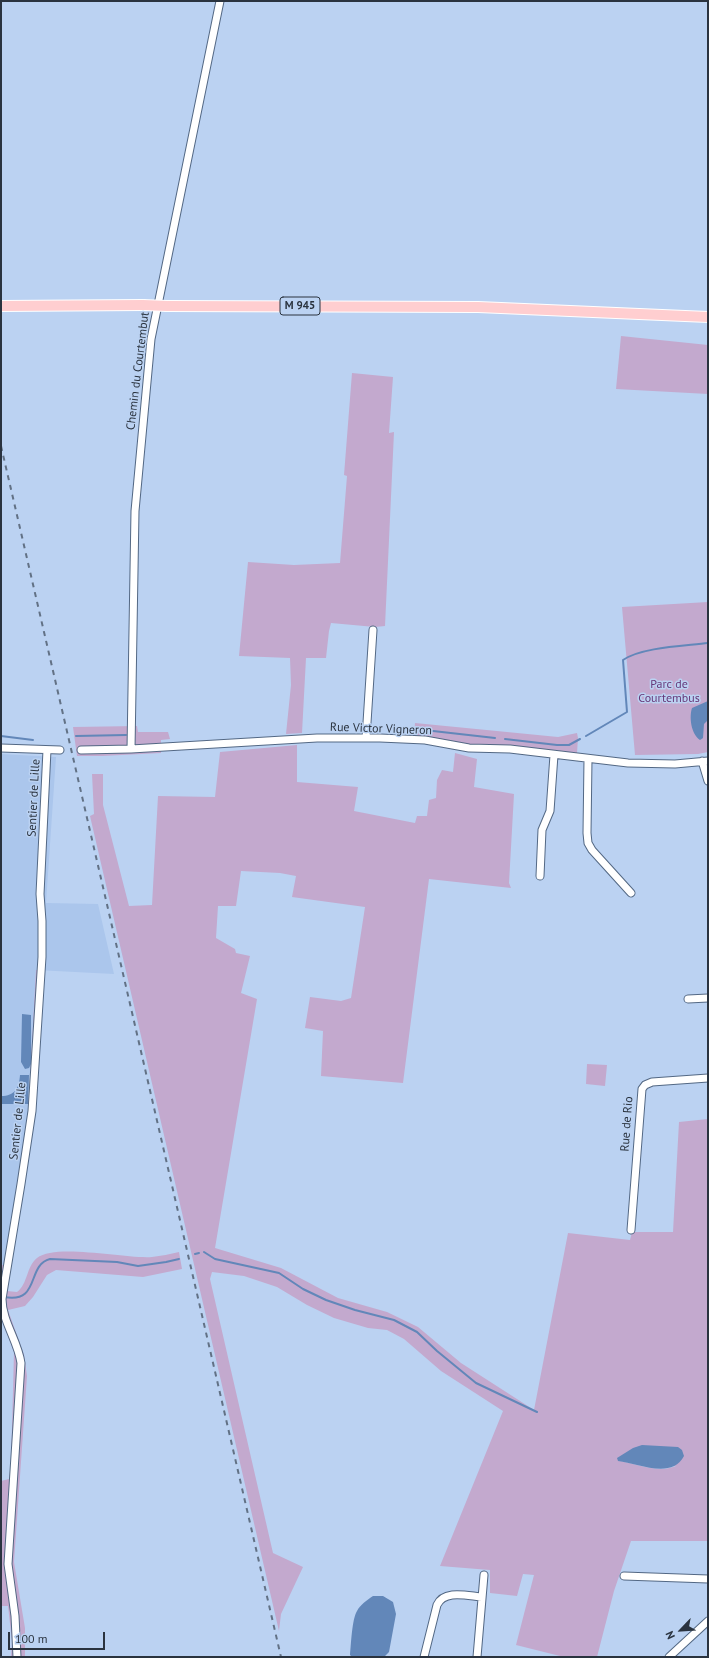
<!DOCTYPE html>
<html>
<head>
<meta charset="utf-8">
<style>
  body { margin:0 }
  #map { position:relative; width:709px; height:1658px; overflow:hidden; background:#bbd2f2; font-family:"PT Sans",sans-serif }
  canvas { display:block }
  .frame { position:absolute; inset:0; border:2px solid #2a333f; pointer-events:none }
  .north { position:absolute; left:661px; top:1610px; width:40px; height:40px; -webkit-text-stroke:3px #bbd2f2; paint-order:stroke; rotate:245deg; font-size:11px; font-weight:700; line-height:16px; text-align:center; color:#2a333f }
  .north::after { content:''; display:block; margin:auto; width:14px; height:18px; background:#2a333f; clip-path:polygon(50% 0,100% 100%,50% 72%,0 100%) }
  .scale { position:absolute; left:8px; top:1632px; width:97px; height:18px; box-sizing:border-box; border:2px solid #2a333f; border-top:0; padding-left:5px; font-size:12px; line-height:14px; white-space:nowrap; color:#2a333f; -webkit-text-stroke:3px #bbd2f2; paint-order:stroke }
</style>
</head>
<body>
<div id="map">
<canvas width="709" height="1658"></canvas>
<div class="frame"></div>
<div class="north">N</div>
<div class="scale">100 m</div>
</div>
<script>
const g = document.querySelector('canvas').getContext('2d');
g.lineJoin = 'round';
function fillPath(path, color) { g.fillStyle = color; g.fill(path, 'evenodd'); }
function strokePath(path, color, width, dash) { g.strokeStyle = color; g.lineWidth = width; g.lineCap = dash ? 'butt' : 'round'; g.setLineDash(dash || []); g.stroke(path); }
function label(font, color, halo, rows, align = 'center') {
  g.font = font + ' "PT Sans",sans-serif'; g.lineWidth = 3; g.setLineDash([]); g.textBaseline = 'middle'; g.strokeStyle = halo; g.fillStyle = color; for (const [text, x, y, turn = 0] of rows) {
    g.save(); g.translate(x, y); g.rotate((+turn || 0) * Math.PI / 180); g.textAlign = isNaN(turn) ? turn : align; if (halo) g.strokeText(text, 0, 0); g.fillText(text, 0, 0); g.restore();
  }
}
const built = new Path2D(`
  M1,754L56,757L46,903L98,904L114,974L36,970L28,1114L4,1265H1Z`);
const green = new Path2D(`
  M621,336L708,345V394L616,389Z
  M352,373L393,377L389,433L394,432L385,626L375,627L331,623L329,631L326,658H306L302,733L286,734L291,685L290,658L239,656L248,562L294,565L340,563L347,476L344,475Z
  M708,602V752L698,754L635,755L622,607Z
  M415,723L558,737L577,733L578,738L577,753L480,747L414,736Z
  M137,726L138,732H168L170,739L161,740V753L102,756H77L73,727Z
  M297,745V782L358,787L354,811L415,823L417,816H427L429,800L436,798L437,780L442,770L453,772L455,753L477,759L474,787L514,794L509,883L511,888L429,879L403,1083L321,1076L323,1031L305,1028L310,997L341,1001L351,998L365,907L292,897L296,876L280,873L241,871L236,906H218L216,938L235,949L236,953L250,956L241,993L257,999L215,1248L281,1268L338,1298L387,1312L418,1327L461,1363L534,1410L568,1233L630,1240L632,1232H673L679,1122L708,1119V1541H631L614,1591L597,1657H564L516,1645L534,1575L523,1574L517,1596L490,1593V1570L440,1566L503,1411L441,1371L404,1339L387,1330L368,1328L334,1318L307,1305L277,1287L244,1276L212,1272L210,1279L273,1553L303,1567L281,1614L279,1631L90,816L94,814L92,774H103V805L129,906L152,905L158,796L215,797L220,752ZM618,1461L676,1466C656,1474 637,1463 618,1461Z
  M36,970H45L39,1058L30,1148L7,1291L17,1292C28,1284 26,1267 37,1258C56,1243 125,1259 152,1257C161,1256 170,1254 179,1252L182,1269L143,1277L56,1270L47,1275L33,1297L25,1306L8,1310L24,1355L27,1376L14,1562L25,1628V1657H11L12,1641L8,1606H1V1481L9,1479L11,1465L14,1352L1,1318V1265H4L28,1114Z
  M587,1064L607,1065L605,1086L586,1084Z`);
const water = new Path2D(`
  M708,701V720L704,724L703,738L700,740C691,734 689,717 692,708Z
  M22,1014L31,1015V1064L29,1068L25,1069L21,1062Z
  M20,1075H29L28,1104H1V1096C15,1096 19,1088 20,1075Z
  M642,1445L678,1447L682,1450L684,1456C672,1480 637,1463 618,1461L617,1458L633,1448Z
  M373,1596H383L393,1602L396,1614L389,1652L384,1657H352L350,1655C351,1645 352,1619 357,1611C360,1605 367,1600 373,1596Z`);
const stream = new Path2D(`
  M433,731L495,738
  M1,736L33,740
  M76,736L126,735
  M586,736L627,712L623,660C642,647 685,646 708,643
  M505,739L557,745H569L580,739
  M204,1252L215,1259L279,1273L303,1289L326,1300L355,1310L394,1320L417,1332L437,1351L476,1383L537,1412
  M195,1254L199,1253
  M4,1297C41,1304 26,1265 50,1259L117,1262L138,1266L166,1262L179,1259`);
const street = new Path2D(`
  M366,738L373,630
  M1,748L60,750
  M131,749L135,511L151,339L220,1
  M81,750L131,749L317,738H380L425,740L469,748L510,749L628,763L675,764L708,761
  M588,759L587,833L588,843L592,850L631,893
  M702,761L708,781
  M540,876L542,830L550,811L554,755
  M688,999L708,998
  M631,1230L642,1089L645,1085L652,1082L708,1078
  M624,1576L708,1579
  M17,1657L15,1616L8,1564L21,1363C18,1341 2,1321 2,1299L21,1184L32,1111L42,957V921L40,894L47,750
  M424,1657L437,1605C444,1589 468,1596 482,1597
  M477,1657L484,1575
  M669,1657L708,1621`);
const primary = new Path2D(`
  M1,306L143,305
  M167,306L478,307L708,317`);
const rail = new Path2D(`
  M1,446L281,1657`);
const primaryBridge = new Path2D(`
  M143,305L167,306`);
const shields = [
  [300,306,40]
];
const shieldNames = [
  ["M 945",300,306]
];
const streetNames = [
  ["Chemin du Courtembut",138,371,-83],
  ["Rue Victor Vigneron",381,729,2],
  ["Sentier de Lille",34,798,-87],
  ["Sentier de Lille",18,1121,-84],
  ["Rue de Rio",627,1124,-86]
];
const parkNames = [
  ["Parc de",669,685],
  ["Courtembus",669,699]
];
fillPath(built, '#abc6ec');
fillPath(green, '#c3a9ce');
fillPath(water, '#6287b9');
strokePath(stream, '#6287b9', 2);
strokePath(street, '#536884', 9);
strokePath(primary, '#fff', 12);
strokePath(street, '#fff', 7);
strokePath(primary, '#ffced0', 10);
strokePath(rail, '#627185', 2, [5, 5]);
strokePath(primaryBridge, '#fff', 12, []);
strokePath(primaryBridge, '#ffced0', 10);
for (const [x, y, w] of shields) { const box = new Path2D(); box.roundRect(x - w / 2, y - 9, w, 18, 3); g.fillStyle = '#bbd2f2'; g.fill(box); strokePath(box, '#2a333f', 1); }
label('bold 11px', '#2a333f', null, shieldNames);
label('12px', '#2a333f', '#bbd2f2', streetNames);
label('12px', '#673778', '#bbd2f2', parkNames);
</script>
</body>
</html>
